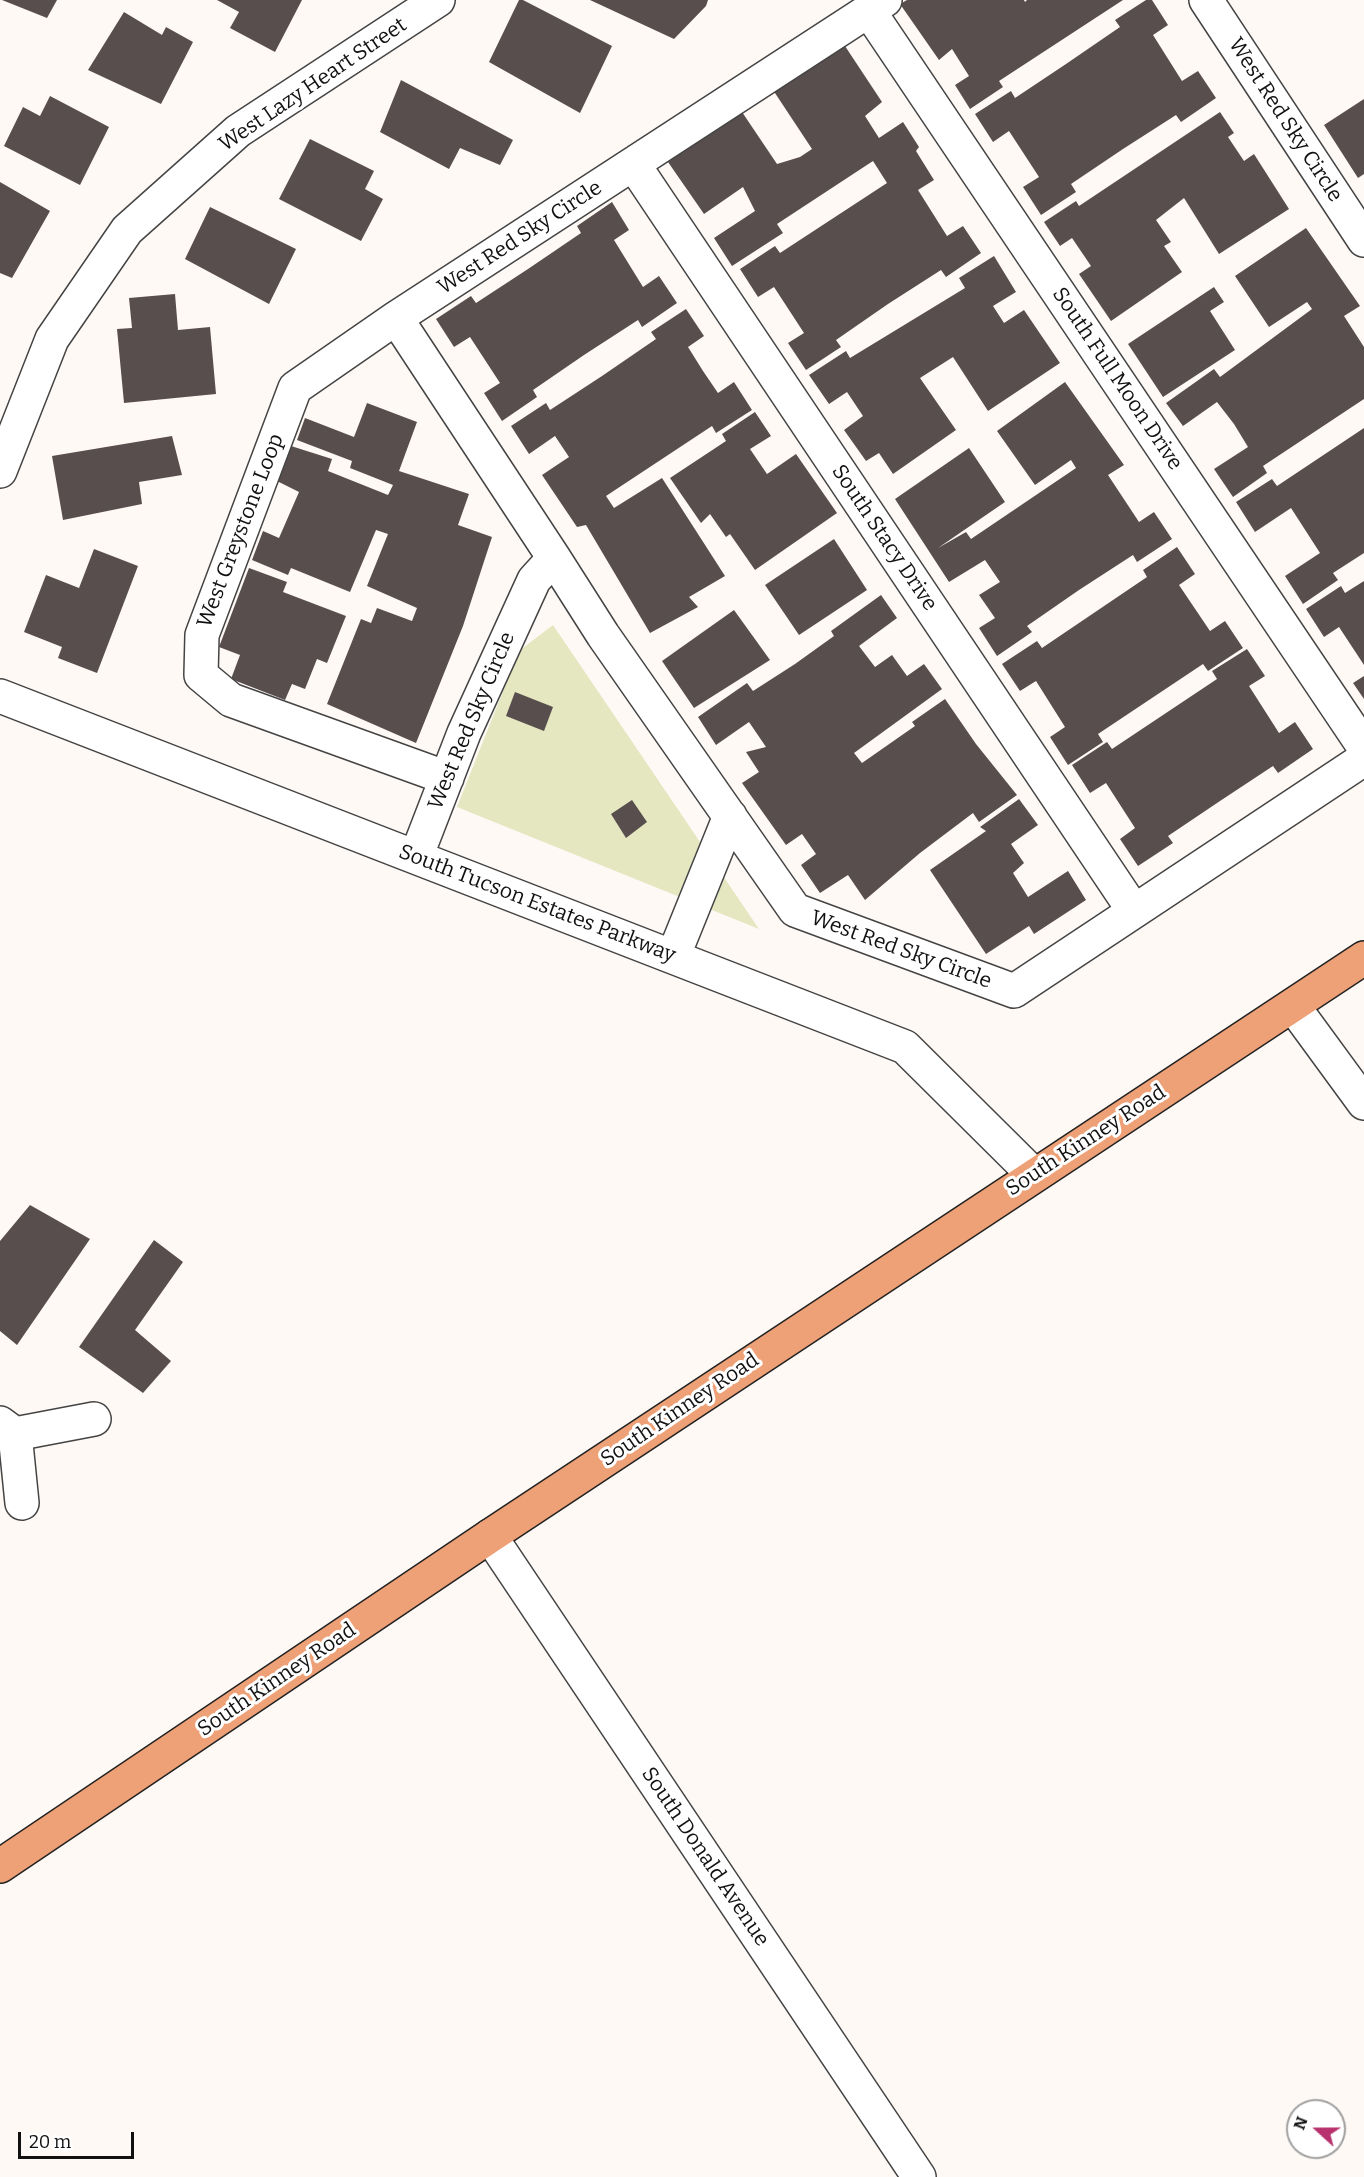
<!DOCTYPE html>
<html>
<head>
<meta charset="utf-8">
<style>
  body { margin:0 }
  #map { position:relative; width:1364px; height:2177px; overflow:hidden; background:#fef9f5; font-family:Bitter,serif }
  canvas { display:block }
  .north { position:absolute; left:1286px; top:2099px; width:60px; height:60px; box-sizing:border-box; background:#fff; border:2px solid #a0a0a0; border-radius:50%; rotate:291deg; font-size:16px; font-weight:700; line-height:24px; text-align:center; color:#111 }
  .north::after { content:''; display:block; margin:auto; width:21px; height:27px; background:#b7326e; clip-path:polygon(50% 0,100% 100%,50% 72%,0 100%) }
  .scale { position:absolute; left:18px; top:2132px; width:116px; height:27px; box-sizing:border-box; border:3px solid #111; border-top:0; padding-left:8px; font-size:18px; line-height:21px; white-space:nowrap; color:#111; -webkit-text-stroke:4px #fff; paint-order:stroke }
</style>
</head>
<body>
<div id="map">
<canvas width="1364" height="2177"></canvas>
<div class="north">N</div>
<div class="scale">20 m</div>
</div>
<script>
const g = document.querySelector('canvas').getContext('2d');
g.lineJoin = 'round';
function fillPath(path, color) { g.fillStyle = color; g.fill(path, 'evenodd'); }
function strokePath(path, color, width, dash) { g.strokeStyle = color; g.lineWidth = width; g.lineCap = dash ? 'butt' : 'round'; g.setLineDash(dash || []); g.stroke(path); }
function label(font, color, halo, rows, align = 'center') {
  g.font = font + ' Bitter,serif'; g.lineWidth = 6; g.setLineDash([]); g.textBaseline = 'middle'; g.strokeStyle = halo; g.fillStyle = color; for (const [text, x, y, turn = 0] of rows) {
    g.save(); g.translate(x, y); g.rotate((+turn || 0) * Math.PI / 180); g.textAlign = isNaN(turn) ? turn : align; if (halo) g.strokeText(text, 0, 0); g.fillText(text, 0, 0); g.restore();
  }
}
const green = new Path2D(`
  M553,625L759,929L457,807L519,651Z`);
const building = new Path2D(`
  M2,0H57L47,18Z
  M217,0H302L275,52L230,28L239,12Z
  M519,0H523L612,46L580,113L489,62Z
  M590,0H708L706,6L674,39Z
  M907,0H1024L1025,2L1027,0H1123L999,81L1003,87L970,109L955,85L969,76L952,49L939,60L900,4Z
  M1146,0H1152L1168,25L1153,35L1182,81L1198,71L1216,98L1181,122L1176,115L1123,149L1071,184L1076,192L1041,215L1023,187L1039,177L1009,131L993,142L975,114L1011,91L1015,98L1066,64L1120,27L1115,20Z
  M124,12L162,35L166,27L193,42L161,104L88,70Z
  M843,43L882,102L865,116L879,138L903,122L919,147L916,151L934,180L918,190L947,236L963,226L981,253L946,277L941,270L888,304L836,340L841,347L806,370L788,343L804,333L774,287L758,297L740,269L775,246L780,253L887,183L873,161L777,224L783,233L732,266L714,238L755,211L743,187L704,214L668,162L742,112L777,164L800,157L812,149L773,90Z
  M401,80L513,140L500,165L460,148L449,169L380,132Z
  M50,96L109,127L80,185L4,146L23,107L40,116Z
  M1364,99V174L1358,178L1324,125Z
  M1220,112L1234,133L1228,137L1244,161L1254,154L1289,209L1219,254L1184,198L1156,220L1171,242L1164,246L1182,272L1111,321L1079,274L1091,266L1072,238L1060,246L1044,222L1076,201L1079,206Z
  M310,139L374,171L365,189L383,199L361,241L279,199Z
  M0,182L50,211L12,278L0,273Z
  M612,202L629,230L614,240L643,287L659,276L677,303L642,327L638,320L584,355L533,390L537,397L502,421L484,393L500,383L470,337L454,347L436,319L471,296L476,303L528,269L581,233L577,226Z
  M210,207L296,249L269,304L185,259Z
  M1306,228L1360,306L1344,316L1364,347V399L1263,466L1267,473L1233,497L1214,469L1248,447L1234,424L1217,402L1183,426L1166,403L1214,369L1220,377L1312,309L1307,302L1269,327L1235,276Z
  M994,256L1016,292L993,306L1004,323L1024,310L1060,363L988,411L953,357L920,378L956,430L893,474L879,453L866,461L844,430L863,416L847,392L829,404L809,375L846,351L850,358L965,288L959,278Z
  M1214,287L1224,302L1210,311L1235,350L1163,397L1128,344Z
  M175,294L178,330L210,327L216,394L124,403L117,329L132,328L129,298Z
  M686,309L704,336L688,347L703,371L718,393L734,382L752,410L716,433L712,426L606,496L614,508L662,478L725,576L689,597L698,607L650,633L586,525L577,527L542,475L569,457L555,436L529,454L511,426L546,403L550,410L602,376L656,339L651,332Z
  M1065,382L1124,465L1108,475L1139,522L1154,512L1172,539L1137,562L1133,555L1079,590L1027,626L1032,632L997,656L979,628L995,618L979,595L1000,582L985,560L949,582L895,499L969,448L1005,502L938,548L966,532L971,539L1076,468L1071,460L1035,485L997,431Z
  M367,403L417,422L399,471L469,494L458,525L492,537L463,626L416,743L327,704L361,619L371,623L377,608L412,621L417,608L367,586L388,534L376,530L350,592L291,568L288,575L252,560L263,531L279,538L299,492L275,480L291,446L332,459L328,471L388,495L393,485L350,468L352,461L297,440L305,418L354,437Z
  M755,412L771,436L750,449L767,474L796,454L837,513L755,570L730,534L726,537L710,514L701,523L670,478L726,441L722,434Z
  M1364,428V553L1333,573L1338,580L1303,604L1285,576L1320,553L1291,508L1255,532L1236,502L1272,479L1277,486Z
  M172,436L182,475L139,482L142,504L63,520L52,456Z
  M834,539L867,590L799,635L765,585Z
  M1177,547L1195,574L1179,585L1210,631L1225,621L1243,648L1208,671L1203,664L1098,734L1103,742L1068,765L1050,737L1065,727L1036,681L1020,691L1002,664L1037,641L1042,648L1147,577L1143,570Z
  M94,549L138,566L97,673L58,658L62,647L24,632L46,575L79,588Z
  M249,568L287,582L283,592L346,616L327,663L317,659L305,689L292,684L285,700L231,679L240,655L219,647Z
  M1364,581V665L1339,627L1324,637L1306,609L1341,586L1345,593Z
  M881,595L897,618L859,646L875,667L892,655L907,676L924,664L942,689L854,753L862,763L915,726L912,722L945,699L976,744L1017,795L979,822L973,813L920,853L865,900L848,875L820,893L801,865L816,854L802,834L786,845L742,783L759,772L746,752L766,747L749,722L716,745L698,717L747,683L753,691L795,664L834,636L831,631Z
  M734,610L770,660L694,708L662,661Z
  M1247,649L1265,676L1249,686L1279,733L1295,722L1313,749L1278,773L1273,766L1220,801L1168,836L1173,843L1138,866L1120,839L1135,828L1106,783L1090,793L1072,765L1107,742L1112,749L1217,679L1212,671Z
  M1364,676V699L1353,683Z
  M515,692L553,707L544,731L506,716Z
  M1019,799L1038,825L1011,844L1024,863L1013,873L1028,897L1068,871L1086,900L1034,934L1029,926L986,954L930,870L986,831L980,827Z
  M632,800L647,822L626,838L611,814Z
  M30,1205L90,1239L17,1345L0,1331V1241Z
  M154,1240L183,1262L135,1330L171,1361L143,1393L79,1347Z`);
const minor = new Path2D(`
  M1206,0L1364,240
  M869,11L1364,747
  M634,165L1134,911
  M396,318L554,558L534,580L464,733L416,857
  M0,471L52,339L127,230L238,131L438,0
  M554,558L603,635L795,910L1014,991L1364,759
  M0,696L905,1047L1034,1175
  M447,778L231,700L201,675L202,635L295,388L396,318L885,0
  M673,957L730,816
  M1293,1006L1364,1103
  M0,1423L15,1434L22,1503
  M15,1434L94,1419
  M490,1536L919,2177`);
const major = new Path2D(`
  M0,1866L490,1536L1364,958`);
const streetNames = [
  ["West Lazy Heart Street",313,85,-34],
  ["West Red Sky Circle",1285,120,57],
  ["West Red Sky Circle",520,238,-33],
  ["South Full Moon Drive",1117,379,56],
  ["West Greystone Loop",241,531,-69],
  ["South Stacy Drive",884,538,56],
  ["West Red Sky Circle",472,721,-67],
  ["South Tucson Estates Parkway",537,904,21],
  ["West Red Sky Circle",901,950,20],
  ["South Kinney Road",1086,1141,-33],
  ["South Kinney Road",680,1410,-34],
  ["South Kinney Road",277,1680,-34],
  ["South Donald Avenue",705,1857,56]
];
fillPath(green, '#e4e7c0');
fillPath(building, '#594e4e');
strokePath(minor, '#444', 36);
strokePath(major, '#222', 36);
strokePath(minor, '#fff', 33);
strokePath(major, '#eea076', 33);
label('21px', '#111', '#fff', streetNames);
</script>
</body>
</html>
